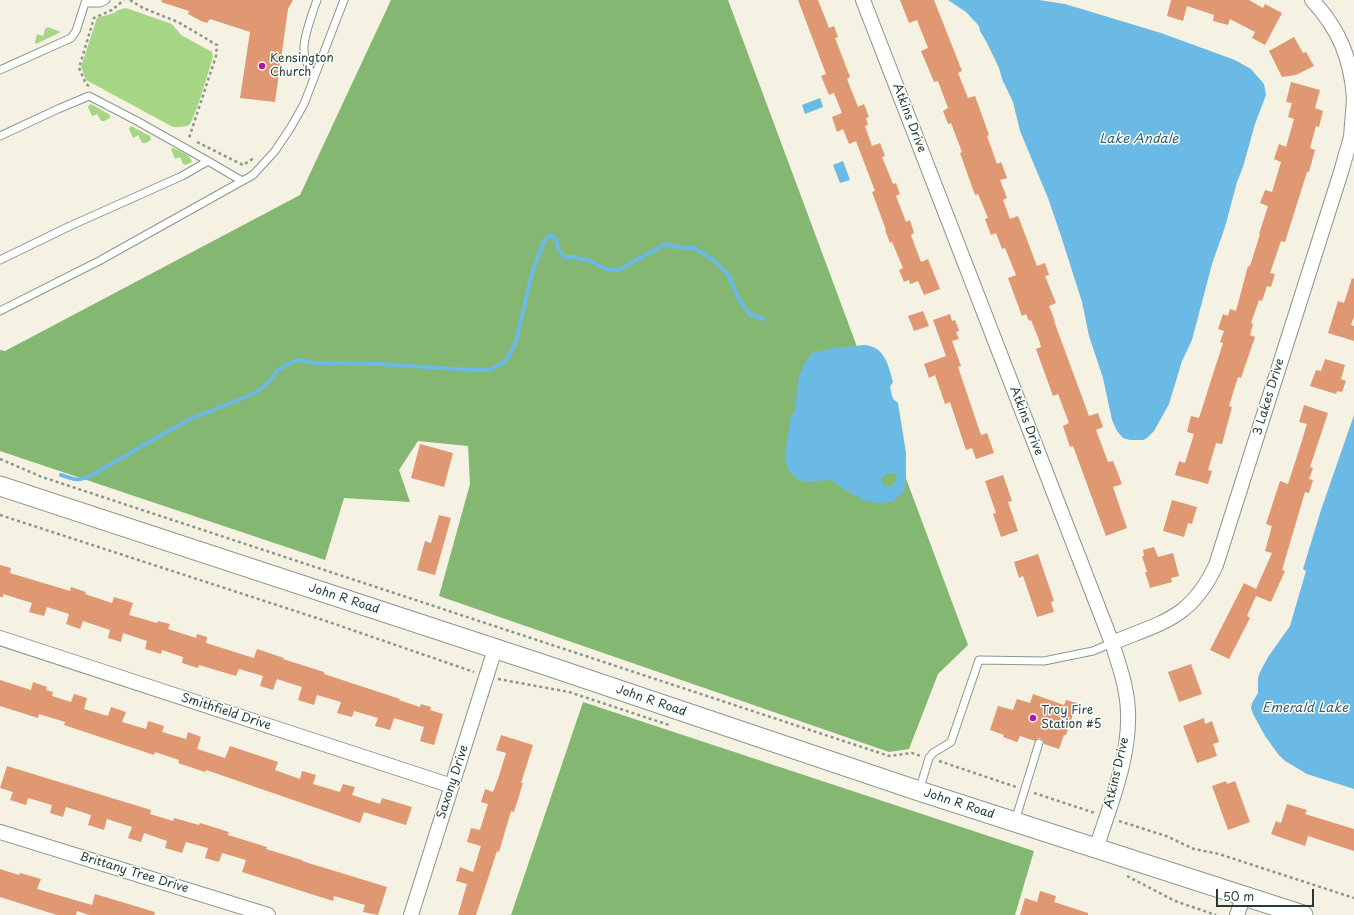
<!DOCTYPE html>
<html>
<head>
<meta charset="utf-8">
<style>
  body { margin:0 }
  #map { position:relative; width:1354px; height:915px; overflow:hidden; background:#f5f2e3; font-family:"Playpen Sans",sans-serif }
  canvas { display:block }
  .scale { position:absolute; left:1216px; top:889px; width:98px; height:18px; box-sizing:border-box; border:2px solid #1f3d34; border-top:0; padding-left:5px; font-size:12px; line-height:14px; white-space:nowrap; color:#1f3d34; -webkit-text-stroke:3px #fff; paint-order:stroke }
</style>
</head>
<body>
<div id="map">
<canvas width="1354" height="915"></canvas>
<div class="scale">50 m</div>
</div>
<script>
const g = document.querySelector('canvas').getContext('2d');
g.lineJoin = 'round';
function fillPath(path, color) { g.fillStyle = color; g.fill(path, 'evenodd'); }
function strokePath(path, color, width, dash) { g.strokeStyle = color; g.lineWidth = width; g.lineCap = dash ? 'butt' : 'round'; g.setLineDash(dash || []); g.stroke(path); }
function label(font, color, halo, rows, align = 'center') {
  g.font = font + ' "Playpen Sans",sans-serif'; g.lineWidth = 3; g.setLineDash([]); g.textBaseline = 'middle'; g.strokeStyle = halo; g.fillStyle = color; for (const [text, x, y, turn = 0] of rows) {
    g.save(); g.translate(x, y); g.rotate((+turn || 0) * Math.PI / 180); g.textAlign = isNaN(turn) ? turn : align; if (halo) g.strokeText(text, 0, 0); g.fillText(text, 0, 0); g.restore();
  }
}
const green = new Path2D(`
  M126,8L172,24L181,35L212,52L213,57C210,66 194,123 189,125C185,127 177,127 173,127L86,80L81,67L97,18L114,13L118,10Z
  M48,27L61,32L36,44L35,42L37,34L43,36L45,29Z
  M90,104L93,105L110,115V118L104,121H101L97,114L92,116L88,107Z
  M131,126L150,136L151,140L146,143H142L138,135L133,138L129,129Z
  M173,148C180,151 190,154 192,162L185,165L183,164L180,157L175,159L171,149Z`);
const forest = new Path2D(`
  M391,0H728L968,645L938,674L909,749L889,752L439,596L470,484L468,446L418,441L399,470L410,502L344,498L325,560L0,451V350L5,351L300,195Z
  M583,702L1034,851L1015,915H511Z`);
const water = new Path2D(`
  M948,0H1039L1065,4L1161,33L1235,60L1251,69L1264,84L1266,95L1255,124L1243,167L1237,182L1225,227L1212,264L1192,340L1182,361L1169,404L1154,431L1147,438L1143,440H1130L1123,438L1117,431L1112,420L1103,378L1089,336L1082,302L1061,236L1048,198L1020,131L1013,102L1002,79L999,68L987,43L980,31L979,26L966,12Z
  M820,98L823,107L805,114L802,105Z
  M843,161L850,180L840,183L833,165Z
  M864,345C885,347 888,364 893,382L890,387L893,399L898,403L906,453V482L903,493L893,501L881,504L863,500L843,489L836,483L829,480L805,482L796,478L788,470L785,456L790,420L795,409L799,376L804,365L812,353L835,348ZM888,473H894L897,477L895,482L890,487L883,485L881,478Z
  M1354,415V789L1307,774L1285,761L1278,754L1265,736L1253,714L1251,708L1252,703L1258,693V678L1260,672L1268,657L1290,626L1306,571L1303,569L1321,510Z`);
const stream = new Path2D(`
  M61,475C74,479 76,482 90,476L186,421L255,393L268,383L278,370L294,361L300,360L315,363L378,364L472,370H489L503,363L509,356L516,342L532,273L544,241L551,235L556,239L559,251L564,257H574L579,259L588,260L606,269L618,270L666,244L681,248L688,247L696,249L712,259L727,273L733,285L738,298L749,314L764,319`);
const building = new Path2D(`
  M162,0H293L288,9L275,102L240,98L250,32L210,19L207,23L201,21L188,14L189,11L161,2Z
  M798,0H818L829,28L834,26L838,37L835,38L850,77L847,79L858,107L864,104L869,117L866,118L868,125L865,126L872,146L880,143L885,156L882,157L893,184L896,183L900,194L896,196L906,222L910,220L914,233L911,235L921,262L928,259L940,289L924,295L918,281L910,284L909,280L904,282L899,270L903,268L892,242L890,243L885,230H886L872,192L875,191L856,141L849,144L843,129L837,132L832,117L842,113L834,93L829,95L821,76L826,74Z
  M900,0H934L962,71L958,73L968,98L975,96L989,135L987,136L997,164L1001,162L1007,178L1000,180L1007,198L1003,200L1010,219L1018,216L1037,266L1045,263L1049,275L1045,276L1056,303L1049,306L1055,321H1054L1089,416L1098,413L1103,427L1096,430L1108,462L1113,461L1122,484L1113,487L1127,528L1106,536L1073,446L1070,447L1063,426L1069,423L1058,394L1053,396L1036,349L1041,347L1039,340L1031,320L1029,321L1026,314L1022,316L1008,278L1016,275L1005,248L1002,249L996,233L991,235L985,219L988,218L978,194L975,195L960,153L962,152L951,123L948,124L943,111L948,108L938,81L934,82L921,51L928,48L917,20L909,23Z
  M1171,0H1249L1263,8L1265,4L1282,13L1265,45L1252,38L1255,32L1230,19L1228,25L1213,21L1214,15L1187,6L1183,21L1167,16Z
  M1294,37L1303,53L1306,52L1314,66L1296,75L1282,77L1269,51Z
  M1291,82L1320,90L1315,108L1323,111L1319,127L1316,126L1310,148L1315,150L1309,172H1307L1285,242L1281,241L1270,273L1275,274L1271,287L1267,286L1262,301L1259,300L1251,323L1253,324L1250,335L1255,337L1241,378L1238,377L1229,406L1232,407L1222,444L1216,443L1208,470L1212,471L1208,484L1175,475L1179,461L1185,463L1194,434L1187,432L1191,416L1199,418L1223,343L1220,342L1224,331L1218,329L1223,314L1228,316L1230,309L1236,311L1248,266H1250L1260,234H1259L1268,206L1260,203L1265,190L1272,192L1281,162L1274,159L1279,144L1286,147L1294,119L1288,117L1292,103L1286,102Z
  M1352,278L1354,279V317L1351,325L1354,326V341L1328,333L1338,301L1344,303Z
  M923,311L929,326L914,331L908,316Z
  M950,314L952,321L955,320L959,331L956,332L959,339L952,341L961,366L958,367L981,435L987,433L994,453L976,459L972,448L966,450L950,402L945,404L935,375L929,378L924,364L946,356L933,320Z
  M1325,359L1345,365L1341,379L1346,381L1342,392L1337,391L1336,394L1310,386L1316,370L1321,371Z
  M1304,405L1328,413L1310,467L1313,468L1309,479L1313,480L1309,493L1305,492L1282,570L1285,571L1271,602L1256,596L1247,616L1250,618L1229,659L1210,650L1244,583L1256,589L1272,553L1265,551L1272,526L1266,524L1280,481L1288,484L1299,450L1307,424L1299,422Z
  M420,444L453,453L444,487L411,478Z
  M1003,475L1012,501L1008,502L1018,531L1001,537L993,514L996,513L985,481Z
  M1172,500L1197,507L1192,524L1188,523L1184,537L1163,531Z
  M439,515L451,518L435,575L417,570L425,541L431,543Z
  M1154,547L1158,557L1173,553L1179,576L1171,578L1172,582L1150,588L1145,572H1147L1142,556H1144L1143,550Z
  M1038,554L1054,601L1051,602L1054,612L1037,617L1023,576L1019,578L1014,562Z
  M0,565L11,568L10,573L70,591L71,587L86,592L85,594L112,603L114,597L133,603L129,615L157,623L158,621L170,624L168,629L196,638L197,634L207,637L206,643L254,658L257,649L284,658L283,659L324,672V674L400,699L399,700L420,707L421,704L431,707L430,710L443,714L434,745L420,741L424,727L394,718L390,730L375,726L378,718L354,711L352,717L337,713L341,702L317,695L314,705L298,700L302,687L277,679L273,690L260,686L263,676L239,669L236,676L199,665L198,668L182,663L183,657L162,650L161,654L145,649L147,641L123,633L121,642L108,638L110,630L83,621L80,629L66,624L69,614L47,607L44,616L29,612L32,603L3,594V597H0Z
  M1191,664L1202,694L1179,702L1168,672Z
  M0,680L31,690L33,682L47,687L46,690L53,692L52,696L71,702L74,694L87,698L84,709L108,716L111,707L126,712L122,722L146,729L148,721L164,726L162,732L186,739L188,732L201,737L197,749L225,758L230,746L278,762L275,770L300,779L302,771L316,775L313,784L340,792L343,784L355,787L352,795L380,804L382,798L412,807L406,825L364,812L360,823L206,770L205,772L178,763L179,760L155,752L154,755L64,725L65,722L39,714L38,718L0,706Z
  M1033,694L1064,705L1066,700L1077,703L1066,735H1064L1059,749L1044,744L1043,740L1040,738H1038L1035,741L1020,736L1017,742L1003,737L1004,735L990,730L998,706L1013,710L1017,699L1030,703Z
  M1204,718L1205,724L1212,721L1219,742L1213,744L1217,756L1197,763L1183,726Z
  M501,735L533,745L521,783H523L514,812L511,811L499,852L497,851L476,915H458L467,884L456,881L460,867L473,872L481,846L467,842L471,828L480,830L488,804L481,802L485,789L493,792L499,776L506,753L496,750Z
  M7,766L151,810L150,814L173,821L174,818L199,825L200,823L229,832L228,835L267,847L266,849L302,860V861L387,887L378,915L363,912L365,905L334,896L333,901L242,872L246,860L222,853L219,862L205,858L208,848L186,842L182,853L165,848L167,841L144,833L141,842L128,838L132,827L107,819L104,830L88,825L91,815L66,807L63,817L50,813L52,805L28,798L26,805L10,800L13,792L0,788Z
  M1226,781L1227,784L1235,781L1250,822L1228,830L1212,786Z
  M1287,804L1307,810L1305,814L1354,829V851L1308,836L1305,846L1271,834L1276,821L1281,823Z
  M0,869L19,875L20,873L41,879L37,889L92,905L95,894L155,912L154,915H89L77,911L76,915H57L0,897Z
  M1040,891L1056,896L1054,902L1088,913V915H1020L1025,898L1037,902Z`);
const path = new Path2D(`
  M130,0L143,8L178,22L217,45L216,56L189,138
  M89,86L86,84L79,68L94,18L112,10L124,0
  M197,142L243,165L254,158
  M0,459L42,477L889,756L912,753L921,756
  M0,515L326,621L474,672
  M498,679L569,692L669,725
  M939,761L1016,787
  M1034,793L1095,813
  M1119,821L1166,836L1194,849L1219,854L1354,898
  M1127,876L1175,901L1216,915`);
const lane = new Path2D(`
  M85,3H100L106,0
  M0,70L71,38L76,31L86,0
  M314,77C309,69 304,59 304,50C303,39 313,11 317,0
  M0,136L58,109L89,96L137,121L208,161L182,176L70,226L0,260
  M208,161L242,181
  M0,311L99,261L253,175L275,151L291,127L304,104L344,0
  M919,791L929,758L933,753L951,742L979,660L1044,661L1093,651L1112,643
  M1015,821L1039,743`);
const street = new Path2D(`
  M863,0L1112,643C1119,665 1127,687 1128,711C1130,758 1110,805 1096,849
  M1312,0C1339,29 1351,58 1354,98
  M0,638L452,786
  M1112,643C1162,622 1191,619 1216,565L1341,172L1351,137L1354,99
  M0,832L268,915
  M411,915L495,649
  M1237,915L1244,895`);
const secondary = new Path2D(`
  M0,486L542,664L919,791L1303,915`);
const markers = [
  [262,66,4,"#b5179e"],
  [1033,718,4,"#b5179e"]
];
const poiNames = [
  ["Kensington",270,59],
  ["Church",270,73],
  ["Troy Fire",1041,711],
  ["Station #5",1041,725]
];
const streetNames = [
  ["Atkins Drive",909,118,69],
  ["3 Lakes Drive",1269,397,-73],
  ["Atkins Drive",1026,421,69],
  ["John R Road",344,599,18],
  ["John R Road",651,701,19],
  ["Smithfield Drive",226,712,18],
  ["Atkins Drive",1117,773,-77],
  ["Saxony Drive",453,782,-72],
  ["John R Road",959,804,18],
  ["Brittany Tree Drive",134,873,17]
];
const waterNames = [
  ["Lake Andale",1139,139],
  ["Emerald Lake",1305,708]
];
fillPath(green, '#a6d685');
fillPath(forest, '#84b772');
fillPath(water, '#6bb9e5');
strokePath(stream, '#6bb9e5', 4);
fillPath(building, '#df9872');
strokePath(lane, '#8a988c', 9);
strokePath(street, '#8a988c', 16);
strokePath(secondary, '#8a988c', 21);
strokePath(path, '#8a988c', 2.5, [3, 3]);
strokePath(lane, '#fff', 7);
strokePath(street, '#fff', 14);
strokePath(secondary, '#fff', 19);
for (const [x, y, r, color] of markers) { const dot = new Path2D(); dot.arc(x, y, r, 0, 2 * Math.PI); g.fillStyle = color; g.fill(dot); strokePath(dot, '#fff', 1.5); }
label('12px', '#1f3d34', '#fff', poiNames, 'left');
label('12px', '#1f3d34', '#fff', streetNames);
label('italic 13px', '#366269', '#fff', waterNames);
</script>
</body>
</html>
